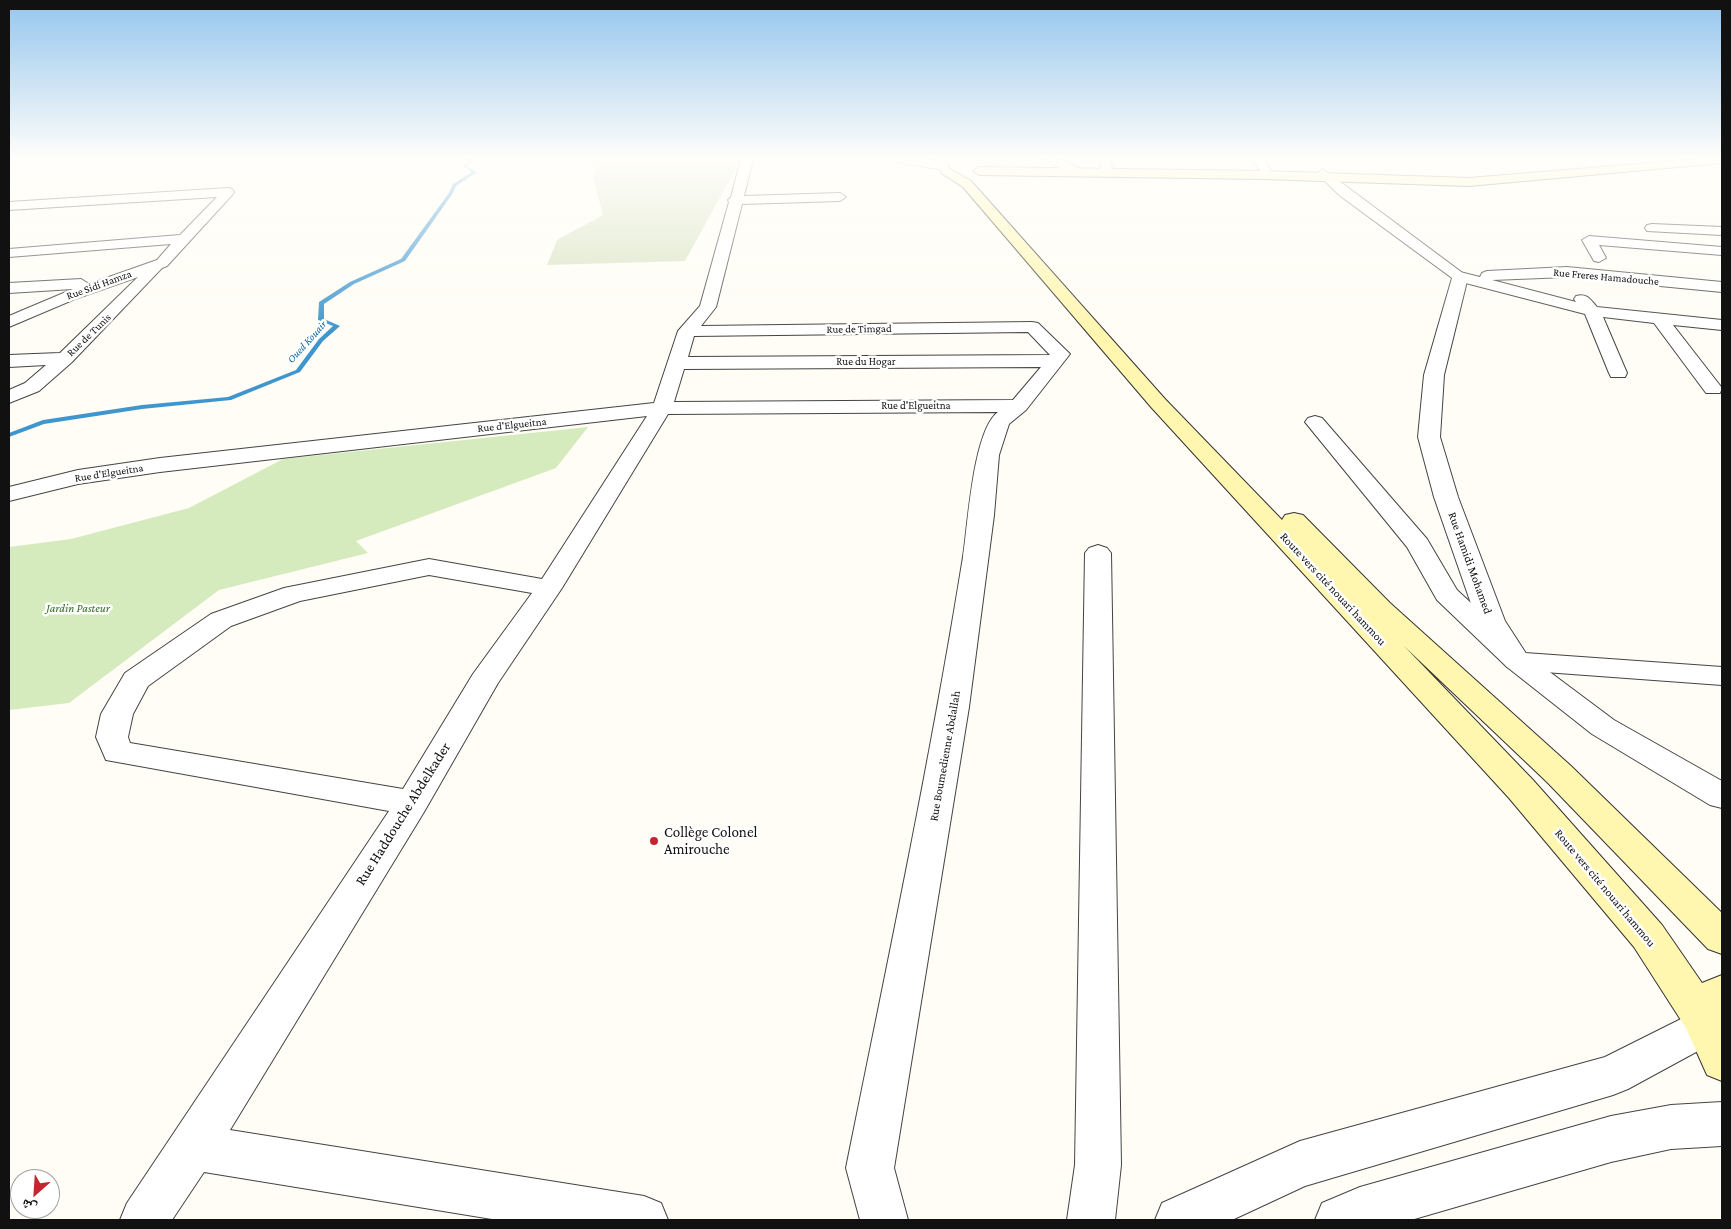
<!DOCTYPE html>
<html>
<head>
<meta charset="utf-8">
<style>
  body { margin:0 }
  #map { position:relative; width:1731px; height:1229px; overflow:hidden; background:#fffdf5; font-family:"Crimson Pro","Noto Naskh Arabic",serif }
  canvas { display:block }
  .frame { position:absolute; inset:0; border:10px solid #111; pointer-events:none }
  .north { position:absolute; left:10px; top:1169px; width:50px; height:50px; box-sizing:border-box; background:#fff; border:1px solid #a0a0a0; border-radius:50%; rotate:206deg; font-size:14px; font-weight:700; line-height:20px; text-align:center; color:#111 }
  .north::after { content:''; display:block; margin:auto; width:18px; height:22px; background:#c4262e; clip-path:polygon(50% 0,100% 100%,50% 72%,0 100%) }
</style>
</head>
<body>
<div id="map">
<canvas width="1731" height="1229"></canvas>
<div class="frame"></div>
<div class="north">ش</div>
</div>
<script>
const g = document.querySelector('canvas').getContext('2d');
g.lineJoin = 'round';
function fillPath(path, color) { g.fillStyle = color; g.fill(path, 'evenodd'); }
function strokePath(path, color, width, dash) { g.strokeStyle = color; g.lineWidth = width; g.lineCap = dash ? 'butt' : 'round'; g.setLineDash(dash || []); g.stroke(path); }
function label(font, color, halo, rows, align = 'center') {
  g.font = font + ' "Crimson Pro",serif'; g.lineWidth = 5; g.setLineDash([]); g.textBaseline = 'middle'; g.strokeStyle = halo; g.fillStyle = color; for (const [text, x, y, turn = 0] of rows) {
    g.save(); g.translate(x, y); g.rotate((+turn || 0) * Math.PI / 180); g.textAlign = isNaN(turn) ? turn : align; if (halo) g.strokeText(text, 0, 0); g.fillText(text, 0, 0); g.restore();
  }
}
const green = new Path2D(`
  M588,427L556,468L356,541L368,553L219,590L69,703L9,710V547L71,539L189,508L283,459Z`);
const cemetery = new Path2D(`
  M601,159H741L685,261L547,265L557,240L603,215L593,177Z`);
const stream = new Path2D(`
  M471,159H475L467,166L477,172L456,186L453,193L405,261L354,284L324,304V319L340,326L323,341L300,372L231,400L142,409L44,424L9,437V433L43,420L142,405L228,397L296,370L319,339L333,326L318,320L319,302L350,282L401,259L449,193L453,184L472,172L463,166Z`);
const minor = new Path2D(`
  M741,159H753L744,196L840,193L846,197L840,201L742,204L716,307L701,326L1032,322L1038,323L1070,354L1026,410L1009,424L999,455L994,515L969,707L894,1168L908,1220H860L846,1168C887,965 930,762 963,557C968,525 973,430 998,412L668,414L562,588L498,683L424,812L230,1130L644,1196L661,1203L668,1220H498L204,1172L172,1220H120L127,1203L389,811L106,760L96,737L101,714L125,673L211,614L284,588L429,559L542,579L647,416L160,472L78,484L9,501V487L78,470L160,458L654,403L678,331L700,306L729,202L728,200L731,197ZM1028,332L1050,355L688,357L694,336ZM1041,367L1013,400L674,402L684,369ZM429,575L532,593L473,674L403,789L130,743L128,737L133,714L148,686L231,626L300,601Z
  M892,159C904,158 940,158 949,166L943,170L898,162Z
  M1045,159H1058L1079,168L1073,172L1057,167Z
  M1099,159H1109L1112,168L1110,170H1102Z
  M1253,159H1263L1271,170L1269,173H1261Z
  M228,188L232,189L234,192L232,195L167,266L162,268L72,362L39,391L9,403V390L25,383L46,365L9,367V355L60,353L138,277L75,299L9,327V316L73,289L9,293V283L81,279L89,284L157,260L171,244L9,257V249L180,235L217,197L9,210V202Z
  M1652,224L1722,227V235L1647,231L1645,228L1647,225Z
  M1589,236L1722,247V255L1599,245L1606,258L1599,262L1594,261L1582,240Z
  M1567,267L1722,282V292L1567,277L1492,280L1576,302L1574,299L1576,296C1587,293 1590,299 1597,307L1722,320V330L1673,325L1722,388L1720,393H1706L1654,323L1603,317L1627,373L1625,377H1611L1609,373L1585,314L1454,280L1452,277L1460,272L1480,277L1482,273L1487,271Z
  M1315,416L1322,418L1427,539L1457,590L1525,653L1722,667V685L1517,670L1507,667L1437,600L1407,547L1305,422L1308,418Z
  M1098,545L1107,548L1111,553L1121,1165L1115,1220H1067L1075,1165L1085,553L1089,548Z`);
const tertiary = new Path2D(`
  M1323,169L1468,277L1444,375L1440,437L1458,497L1505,621L1527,655L1614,720L1722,781V808L1710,805L1592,734L1507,667L1477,621L1434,497L1418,437L1424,375L1452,278L1339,195L1317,173Z
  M1705,1007L1720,1013C1724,1021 1724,1031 1720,1039L1628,1089L1613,1095L1305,1186L1232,1220H1155L1162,1203L1300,1141L1605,1057Z
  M1722,1102V1146L1671,1149L1611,1162L1411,1220H1315L1322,1203L1360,1187L1611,1116L1671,1105Z`);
const secondary = new Path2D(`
  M1699,159H1722V163L1469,186L1263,179L979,175L973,171L979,167L1263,171L1469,178Z
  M945,166L971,181L1165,399L1282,520L1285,515L1294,513L1303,515L1390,603L1571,766L1722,913V954L1708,949L1547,782L1404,646L1533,780L1662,925L1702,983L1722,975V1081L1707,1075L1686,1028L1634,947L1509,798L1151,407L963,187L941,173V167Z`);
const markers = [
  [654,841,5,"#c4262e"]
];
const farStreetnames = [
  ["Rue Freres Hamadouche",1606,277,5],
  ["Rue Sidi Hamza",99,285,-20],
  ["Rue de Timgad",859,329,-1],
  ["Rue de Tunis",89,335,-44],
  ["Rue du Hogar",866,362],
  ["Rue d'Elgueitna",916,406],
  ["Rue d'Elgueitna",512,425,-6],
  ["Rue d'Elgueitna",109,473,-9]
];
const farWaternames = [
  ["Oued Kouair",307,342,-48]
];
const streetNames = [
  ["Rue Hamidi Mohamed",1470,563,70],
  ["Route vers cité nouari hammou",1333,589,47],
  ["Rue Boumedienne Abdallah",945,756,-80],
  ["Route vers cité nouari hammou",1605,888,50]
];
const parkNames = [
  ["Jardin Pasteur",78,608]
];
const nearStreetnames = [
  ["Rue Haddouche Abdelkader",403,814,-58]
];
const nearPoinames = [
  ["Collège Colonel",664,832],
  ["Amirouche",664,849]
];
fillPath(green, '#d5ebbd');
fillPath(cemetery, '#d9e3c4');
fillPath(stream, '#3f96cf');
strokePath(minor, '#444', 2);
strokePath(tertiary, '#444', 2);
strokePath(secondary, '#333', 2);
fillPath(minor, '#fff');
fillPath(tertiary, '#fff');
fillPath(secondary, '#fff6b0');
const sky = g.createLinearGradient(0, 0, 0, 331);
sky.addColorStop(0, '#95c6ee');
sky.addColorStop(0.48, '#fffefa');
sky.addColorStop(1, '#fffefa00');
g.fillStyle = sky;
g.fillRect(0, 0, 1731, 331);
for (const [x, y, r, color] of markers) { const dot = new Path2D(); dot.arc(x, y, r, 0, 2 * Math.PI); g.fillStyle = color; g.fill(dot); strokePath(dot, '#fff', 2); }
label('11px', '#111', '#fff', farStreetnames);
label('italic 11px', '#1768a6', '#fff', farWaternames);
label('12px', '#111', '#fff', streetNames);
label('italic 12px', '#2f6b1f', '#fff', parkNames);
label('15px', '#111', '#fff', nearStreetnames);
label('15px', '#111', '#fff', nearPoinames, 'left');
</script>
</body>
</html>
